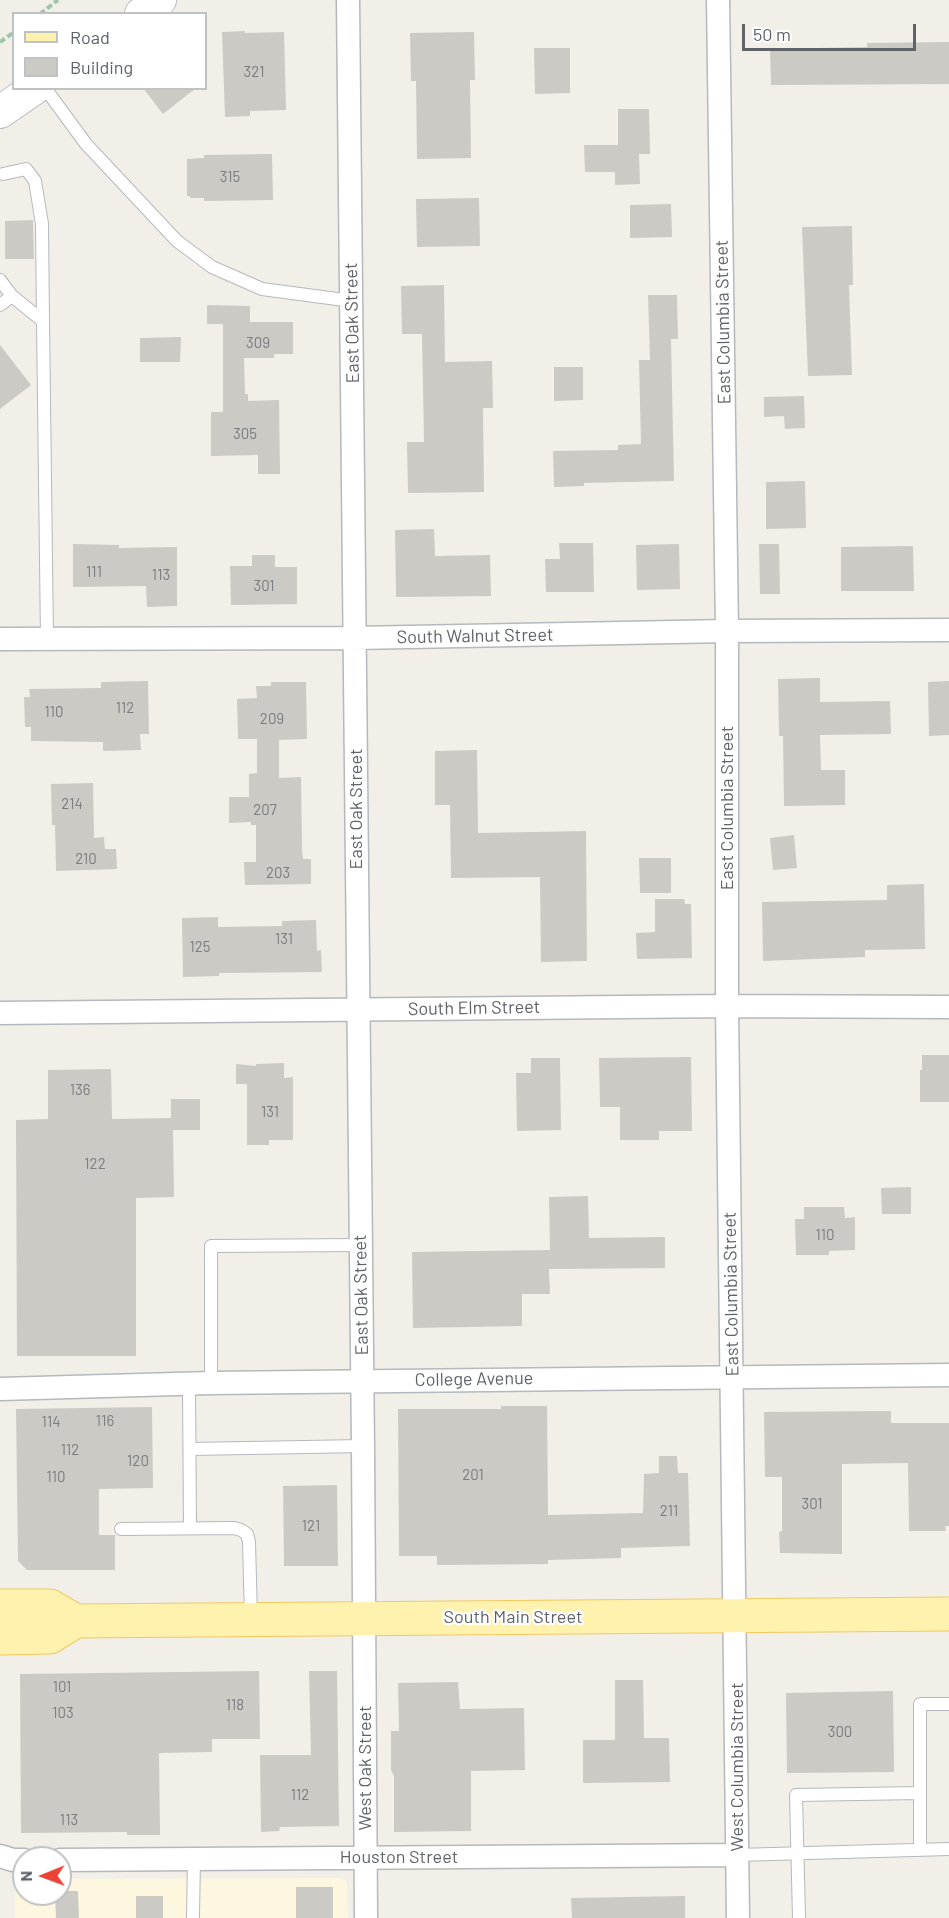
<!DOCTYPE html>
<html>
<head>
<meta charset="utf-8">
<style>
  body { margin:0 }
  #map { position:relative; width:949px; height:1918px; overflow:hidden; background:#f1efe8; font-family:Barlow,sans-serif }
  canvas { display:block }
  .legend { position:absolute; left:12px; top:12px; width:195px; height:78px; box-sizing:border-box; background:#fff; border:2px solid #bfc1c3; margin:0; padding:8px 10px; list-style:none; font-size:18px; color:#5f6368 }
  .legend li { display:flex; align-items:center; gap:12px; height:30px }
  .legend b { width:30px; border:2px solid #bfc1c3 }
  .north { position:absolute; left:12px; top:1846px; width:60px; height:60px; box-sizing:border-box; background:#fff; border:2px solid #bfc1c3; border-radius:50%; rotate:269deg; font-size:16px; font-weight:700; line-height:24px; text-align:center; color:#5f6368 }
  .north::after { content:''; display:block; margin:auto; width:21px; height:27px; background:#ea4335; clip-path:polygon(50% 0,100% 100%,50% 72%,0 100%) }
  .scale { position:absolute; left:742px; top:24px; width:174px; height:27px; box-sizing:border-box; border:3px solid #5f6368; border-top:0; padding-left:8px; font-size:18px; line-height:21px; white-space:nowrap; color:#5f6368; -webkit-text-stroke:4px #fff; paint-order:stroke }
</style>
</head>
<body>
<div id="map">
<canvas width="949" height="1918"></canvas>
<ul class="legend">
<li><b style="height:8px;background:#fff2af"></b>Road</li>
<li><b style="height:16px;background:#cccac5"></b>Building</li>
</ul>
<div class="north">N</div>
<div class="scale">50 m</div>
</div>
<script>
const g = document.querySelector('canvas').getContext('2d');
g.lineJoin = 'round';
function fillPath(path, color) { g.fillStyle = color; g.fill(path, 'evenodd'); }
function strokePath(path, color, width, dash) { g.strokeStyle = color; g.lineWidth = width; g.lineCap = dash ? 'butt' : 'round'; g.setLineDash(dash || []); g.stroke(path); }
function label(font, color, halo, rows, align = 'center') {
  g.font = font + ' Barlow,sans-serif'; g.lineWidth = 4.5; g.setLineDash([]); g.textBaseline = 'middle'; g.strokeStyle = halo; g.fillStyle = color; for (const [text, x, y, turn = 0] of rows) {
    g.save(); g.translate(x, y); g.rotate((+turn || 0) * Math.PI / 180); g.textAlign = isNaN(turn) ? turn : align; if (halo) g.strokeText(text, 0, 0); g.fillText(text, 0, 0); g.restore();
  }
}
const commercial = new Path2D(`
  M337,1878L346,1880L347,1885L348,1918H15V1885L17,1880H24V1894H60V1879Z`);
const building = new Path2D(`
  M245,31V33L284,32L286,110L250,111V116L225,117L222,32Z
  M474,32L475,80H470L471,158L417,159L416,81H411L410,33Z
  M949,42V84L771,85L770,49L867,47V43Z
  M534,48H570V93L535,94Z
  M143,88H196L163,114Z
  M618,109H649L650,154H639L640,184L615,185V172H585L584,145H618Z
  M272,154L273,200L204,201V198H190V196H187V159L204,158V155Z
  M479,198L480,246L417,247L416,199Z
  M671,204L672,237L630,238V205Z
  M33,220L34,259H5V221Z
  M852,226L853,285H849L852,375L808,376L802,227Z
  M444,285L445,362L492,361L493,408H483L484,492L408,493L407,442H424L422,334H402L401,286Z
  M648,295H677L678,339H671L674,481L584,483V486L554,487L553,451L618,450V445L641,444L639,360H650Z
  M207,305L250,306V322H293V354H274V358H244L245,394H248V401L279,400L280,474H258V455L211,456V412H223V324H207Z
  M181,337L180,362H140V338Z
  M0,345L31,385L0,409Z
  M554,367H583V400L554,401Z
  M804,396L805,428L785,429L784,416L764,417V397Z
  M805,481L806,528L766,529V482Z
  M434,529L435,556L490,555L491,596L396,597L395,530Z
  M559,543H593L594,592H546L545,559H560Z
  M73,544L119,545V548L177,547V606L147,607L146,586L73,587Z
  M679,544L680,589L637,590L636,545Z
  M759,544H779L780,594H760Z
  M913,546L914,591H841V547Z
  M252,555H275V567H297V604L231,605L230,566H252Z
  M820,678V702L890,701L891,734L820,735L821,770H845V805L784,806L783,736H779L778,679Z
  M148,681L149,734H140L141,750L103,751V742L31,741V727H25L24,697H30L29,689L101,688V682Z
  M949,681V735L929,736L928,682Z
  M271,682H306L307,739L279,740V778L301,777L302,850L303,859H311V884L245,885L244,862H256V825H251V822L229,823V797H249V774L257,773V739H238L237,699L257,698L256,686H271Z
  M477,750L478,833L586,831L587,961L541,962L540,877L451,878L450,805H435V751Z
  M93,783L94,838L104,837L105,849H116L117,869L56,871L55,825H52L51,784Z
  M794,835L797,868L773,870L770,838Z
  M639,858H671V893H640Z
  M924,884L925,949L865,950V957L763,961L762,902L887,900V885Z
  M655,899H684L685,904H691L692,958L637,959L636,933L655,932Z
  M218,917V927L282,926V921L316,920L317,951L321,950L322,972L219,973V976L183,977L182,918Z
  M922,1055H949V1102H920V1070H922Z
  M691,1057L692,1131H659V1140H620V1107H600L599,1058Z
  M531,1058H560L561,1130L517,1131L516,1073H531Z
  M284,1063V1078L293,1077V1140H269V1145H247V1084H236V1064L256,1066V1064Z
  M111,1069L112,1119L171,1118V1099H200V1130H173L174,1197L136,1198V1356H17L16,1120L48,1119V1070Z
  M911,1187V1214H882L881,1188Z
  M588,1196L589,1238L665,1237V1268L549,1269L550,1294H522V1326L413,1328L412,1252L550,1250L549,1197Z
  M804,1207H844L845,1218L855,1217V1250L829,1251V1255H796L795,1219H804Z
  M501,1406H547L548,1515L643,1513L644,1474L659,1473V1456H677L678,1473H688L690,1546L621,1548V1558L548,1560V1564L437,1565V1556H399L398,1409H501Z
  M152,1407L153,1488L99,1489V1535H115V1570H27L18,1561L16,1409Z
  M891,1411V1423H949V1526H945L946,1531H909L908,1463L842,1464V1554L780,1553L779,1532L782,1531V1477H765L764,1412Z
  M337,1485L338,1566H284L283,1486Z
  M259,1671L260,1739H212V1752L159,1753L160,1835H127V1832L21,1833L20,1674Z
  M309,1671H337L339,1826L280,1827L279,1831L261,1832L260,1755H311Z
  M615,1680H643L644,1738H669L670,1782L583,1783V1740H615Z
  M458,1682L460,1709L524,1708L525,1770L471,1771V1831L394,1832V1776L391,1770V1731H399L398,1683Z
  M893,1691L894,1772L787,1773L786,1693Z
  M296,1887H333V1918H296Z
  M60,1891H78L79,1918H56L55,1894H60Z
  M136,1896H163V1918H136Z
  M685,1896V1918H572L571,1898Z`);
const path = new Path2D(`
  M40,14L58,0
  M0,42L14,32`);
const lane = new Path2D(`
  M45,88L86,144L177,241L212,267L262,289L352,301
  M3,174L26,169L35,181L42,224L43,321
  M0,280L12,296L0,305
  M12,296L43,321L47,639
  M211,1383V1246L360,1245
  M189,1384L190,1528
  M190,1449L363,1446
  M121,1529L234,1528L241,1530L247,1534L249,1542L251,1618
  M920,1793V1704H949
  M737,1855L949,1849
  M193,1918L194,1857
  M799,1918L796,1795L920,1793V1850`);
const street = new Path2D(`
  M348,0L363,1446L366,1918
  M718,0L727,631V1006L738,1918
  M0,639L355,638L727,631L949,630
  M0,1013L727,1006L949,1007
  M0,1389L211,1383L949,1375
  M0,1856L13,1860H24
  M60,1860L737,1855`);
const secondary = new Path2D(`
  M141,14L160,0
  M0,112L35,88`);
const primary = new Path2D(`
  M0,1606H50L76,1621
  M0,1638L50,1637L76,1621L949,1614`);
const numberNames = [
  ["321",254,72],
  ["315",230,177],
  ["309",258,343],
  ["305",245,434],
  ["111",94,572],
  ["113",161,575],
  ["301",264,586],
  ["112",125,708],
  ["110",54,712],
  ["209",272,719],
  ["214",72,804],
  ["207",265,810],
  ["210",86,859],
  ["203",278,873],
  ["131",284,939],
  ["125",200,947],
  ["136",80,1090],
  ["131",270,1112],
  ["122",95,1164],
  ["110",825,1235],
  ["116",105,1421],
  ["114",51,1422],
  ["112",70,1450],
  ["120",138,1461],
  ["201",473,1475],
  ["110",56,1477],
  ["301",812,1504],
  ["211",669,1511],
  ["121",311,1526],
  ["101",62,1687],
  ["118",235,1705],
  ["103",63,1713],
  ["300",840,1732],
  ["112",300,1795],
  ["113",69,1820]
];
const streetNames = [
  ["East Columbia Street",723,322,-91],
  ["East Oak Street",352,323,-91],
  ["South Walnut Street",475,636,-1],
  ["East Columbia Street",727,808,-90],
  ["East Oak Street",356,809,-90],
  ["South Elm Street",474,1008,-1],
  ["East Columbia Street",731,1294,-91],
  ["East Oak Street",361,1295,-91],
  ["College Avenue",474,1379,-1],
  ["South Main Street",513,1617],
  ["West Columbia Street",737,1767,-90],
  ["West Oak Street",365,1768,-90],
  ["Houston Street",399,1857]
];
fillPath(commercial, '#fef7e0');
fillPath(building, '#cccac5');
strokePath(lane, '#b5b8bc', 14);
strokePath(street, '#b5b8bc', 25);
strokePath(secondary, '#b6babf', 34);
strokePath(primary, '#f2c960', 35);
strokePath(path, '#9cc7a9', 4, [6, 3]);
strokePath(lane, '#fff', 12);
strokePath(street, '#fff', 22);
strokePath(secondary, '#fff', 32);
strokePath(primary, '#fff2af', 33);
label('15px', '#7a7d7f', null, numberNames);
label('18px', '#5f6368', '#fff', streetNames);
</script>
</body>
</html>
